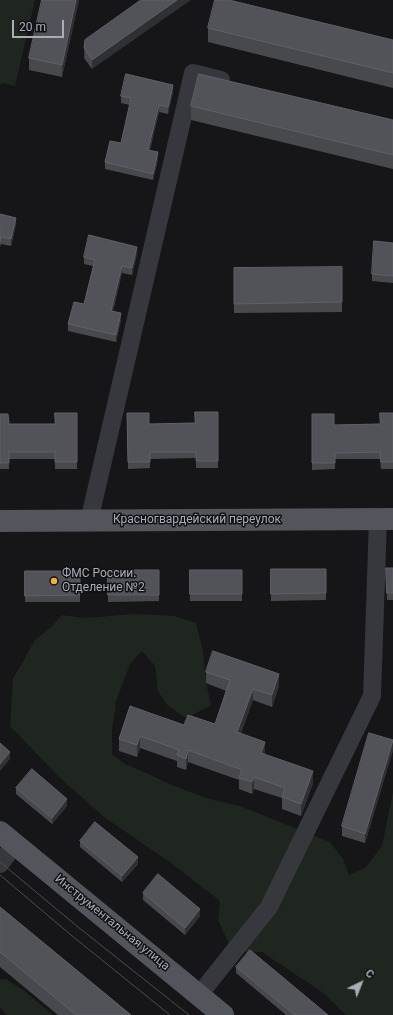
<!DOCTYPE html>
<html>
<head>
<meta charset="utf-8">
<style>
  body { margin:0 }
  #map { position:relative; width:393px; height:1015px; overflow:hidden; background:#161618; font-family:Roboto,sans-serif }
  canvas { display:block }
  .north { position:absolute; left:341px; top:963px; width:40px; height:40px; -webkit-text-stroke:3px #111113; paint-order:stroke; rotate:43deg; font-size:11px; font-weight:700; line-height:16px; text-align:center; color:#a8adb8 }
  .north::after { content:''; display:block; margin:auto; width:14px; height:18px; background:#a8adb8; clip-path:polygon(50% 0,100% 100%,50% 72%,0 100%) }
  .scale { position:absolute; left:12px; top:20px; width:52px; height:18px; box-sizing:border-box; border:2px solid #a8adb8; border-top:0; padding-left:5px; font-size:12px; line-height:14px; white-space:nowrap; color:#a8adb8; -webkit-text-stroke:3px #111113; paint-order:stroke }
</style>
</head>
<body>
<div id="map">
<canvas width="393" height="1015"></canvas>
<div class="north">С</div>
<div class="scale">20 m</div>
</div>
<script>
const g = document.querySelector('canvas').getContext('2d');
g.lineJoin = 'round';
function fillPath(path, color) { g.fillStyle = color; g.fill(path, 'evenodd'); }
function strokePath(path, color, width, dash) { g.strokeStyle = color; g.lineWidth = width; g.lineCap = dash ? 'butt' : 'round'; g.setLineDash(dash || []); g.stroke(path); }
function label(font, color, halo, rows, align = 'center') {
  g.font = font + ' Roboto,sans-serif'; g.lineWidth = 3; g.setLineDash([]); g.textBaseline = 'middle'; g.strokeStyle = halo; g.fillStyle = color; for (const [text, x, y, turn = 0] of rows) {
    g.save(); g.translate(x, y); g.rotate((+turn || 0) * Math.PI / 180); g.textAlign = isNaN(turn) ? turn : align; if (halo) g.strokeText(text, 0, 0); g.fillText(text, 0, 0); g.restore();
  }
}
const green = new Path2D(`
  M0,0H35L15,86L3,83L0,85Z
  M135,614L174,616L196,623L203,651L206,683L211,705L187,718L184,717L167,705L158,691L155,666L142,651L130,664L115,704L116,705L112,729V754L125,764L146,773L172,785L206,798L240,806L330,842L343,859L349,875L365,868L382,846L393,792V1015H346L322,992L262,952L248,953L228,942L218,920L220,901L171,863L104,817L59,777L10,726L13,678L23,662L34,641L51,627L62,615L85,618Z
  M6,979L23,990L53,1015H7L0,1007V980Z`);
const minor = new Path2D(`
  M89,521L193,73L221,80
  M0,864L15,844
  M199,995L269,907L372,696L378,519`);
const major = new Path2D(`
  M0,521L393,519
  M0,832L223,1015`);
const tram = new Path2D(`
  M0,862L78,927L189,1015
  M0,875L71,935L170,1015`);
const wall = new Path2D(`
  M79,0L62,77L29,70V58Z
  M141,0L92,69L84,58L85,40Z
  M208,28L393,40V88L208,42Z
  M173,92L168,114L159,112L150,150L158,159L153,180L105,169V162L121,143L130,105L121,103V96Z
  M191,106L393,120V169L191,120Z
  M0,214L16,224L11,246L1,244L0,247Z
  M393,243V283L372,281V274Z
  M137,254L132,275L122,273L113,311L121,320L116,342L68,331V324L84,304L93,266L84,264V257Z
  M342,267V312L234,313V268Z
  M218,412V468H196V458L150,459V468L128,469L127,413L149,424L195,423Z
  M77,413V469H55V459H9V469H0V414L9,424H55Z
  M393,413V469H381L380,459H335V469L312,470V414L334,425L380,424Z
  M386,568H393V600H387Z
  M271,569H326V600L271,601Z
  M108,570H159V601L108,602Z
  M190,570H242V601H190Z
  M25,571H80V602H25Z
  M206,672L279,686L272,707L253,700L241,733L265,754L313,783L301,816L282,809V798L254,789L252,794L239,789V780L188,762L186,770L177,767V761L140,748L137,757L119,751V739L184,725L215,724L226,691L206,683Z
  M393,750L365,843L342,836V826Z
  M16,788L67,806L52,824L16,794Z
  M80,841L138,864L122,882L80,847Z
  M143,893L200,916L185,935L143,900Z
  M0,907L131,1015H58L0,967Z
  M236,967L328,1015H286L236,973Z`);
const shadedWall = new Path2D(`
  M76,0H79L62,77V65Z
  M177,0H191L92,69V60Z
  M173,85V92L168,114V107Z
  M159,105V112L148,156V150Z
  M158,152V159L153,180V174Z
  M16,218V224L11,246V239Z
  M137,247V254L132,275V268Z
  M122,266V273L111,318V311Z
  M121,313V320L116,342V335Z
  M279,674V686L272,707V695Z
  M253,689V700L237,744V732Z
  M140,736V748L137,757V745Z
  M393,740V750L365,843V834Z
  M265,742V754L261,753Z
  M188,750V762L186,770V759Z
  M10,752V759L0,771V764Z
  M313,771V783L301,816V804Z
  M254,777V789L252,794V782Z
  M67,799V806L52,824V818Z
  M138,857V864L122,882V876Z
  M200,909V916L185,935V928Z`);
const building = new Path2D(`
  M42,0H76L62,65L29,58Z
  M141,0H177L92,60L84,48L85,40Z
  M215,0H229L393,40V73L208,28Z
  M126,74L173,85L168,107L159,105L148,150L158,152L153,174L105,162L110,141L121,143L131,98L121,96Z
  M199,74L393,120V155L191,106Z
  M0,214L16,218L11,239L1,237L0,241Z
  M89,235L137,247L132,268L122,266L111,311L121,313L116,335L68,324L74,302L84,304L95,260L84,257Z
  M374,241L393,243V276L372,274Z
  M342,267V302L234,304V268Z
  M195,412H218V461H196V452H150V462H128L127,413H149V424L195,423Z
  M55,413H77V462H55V452H9V463H0V414H8L9,424H55Z
  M380,413H393V462H381L380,452L335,453V463H312V414H334V425L380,424Z
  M386,568H393V593H387Z
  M271,569H326V593L271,594Z
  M108,570H159V595H108Z
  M190,570H242V594H190Z
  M25,571H80V595L25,596Z
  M213,651L279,674L272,695L253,689L237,732L265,742L261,753L313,771L301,804L282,797L285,788L254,777L252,782L239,778L242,770L188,750L186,759L177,755L179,750L140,736L137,745L119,739L130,706L184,725L188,715L215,724L230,680L206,672Z
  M369,733L393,740L365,834L342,826Z
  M0,743L10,752L0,764Z
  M32,769L67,799L52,818L16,788Z
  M95,822L138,857L122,876L80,841Z
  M158,874L200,909L185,928L143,893Z
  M0,907L131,1015H76L0,952Z
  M250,950L328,1015H295L236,967Z`);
const markers = [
  [54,581,4,"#f2b134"]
];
const streetNames = [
  ["Красногвардейский переулок",197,520],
  ["Инструментальная улица",112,923,39]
];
const poiNames = [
  ["ФМС России.",62,574],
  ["Отделение №2",62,588]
];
fillPath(green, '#1e261f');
strokePath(minor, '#37383d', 18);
strokePath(major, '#53555c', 22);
strokePath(tram, '#4a4c52', 1);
fillPath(wall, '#47494d');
fillPath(shadedWall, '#2f3033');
fillPath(building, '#525359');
strokePath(building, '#5f6168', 1);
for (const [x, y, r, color] of markers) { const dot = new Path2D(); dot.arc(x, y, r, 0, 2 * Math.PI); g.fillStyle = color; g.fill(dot); strokePath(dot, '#111113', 1.5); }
label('12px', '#a8adb8', '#111113', streetNames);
label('12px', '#a8adb8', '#111113', poiNames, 'left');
</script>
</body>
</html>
